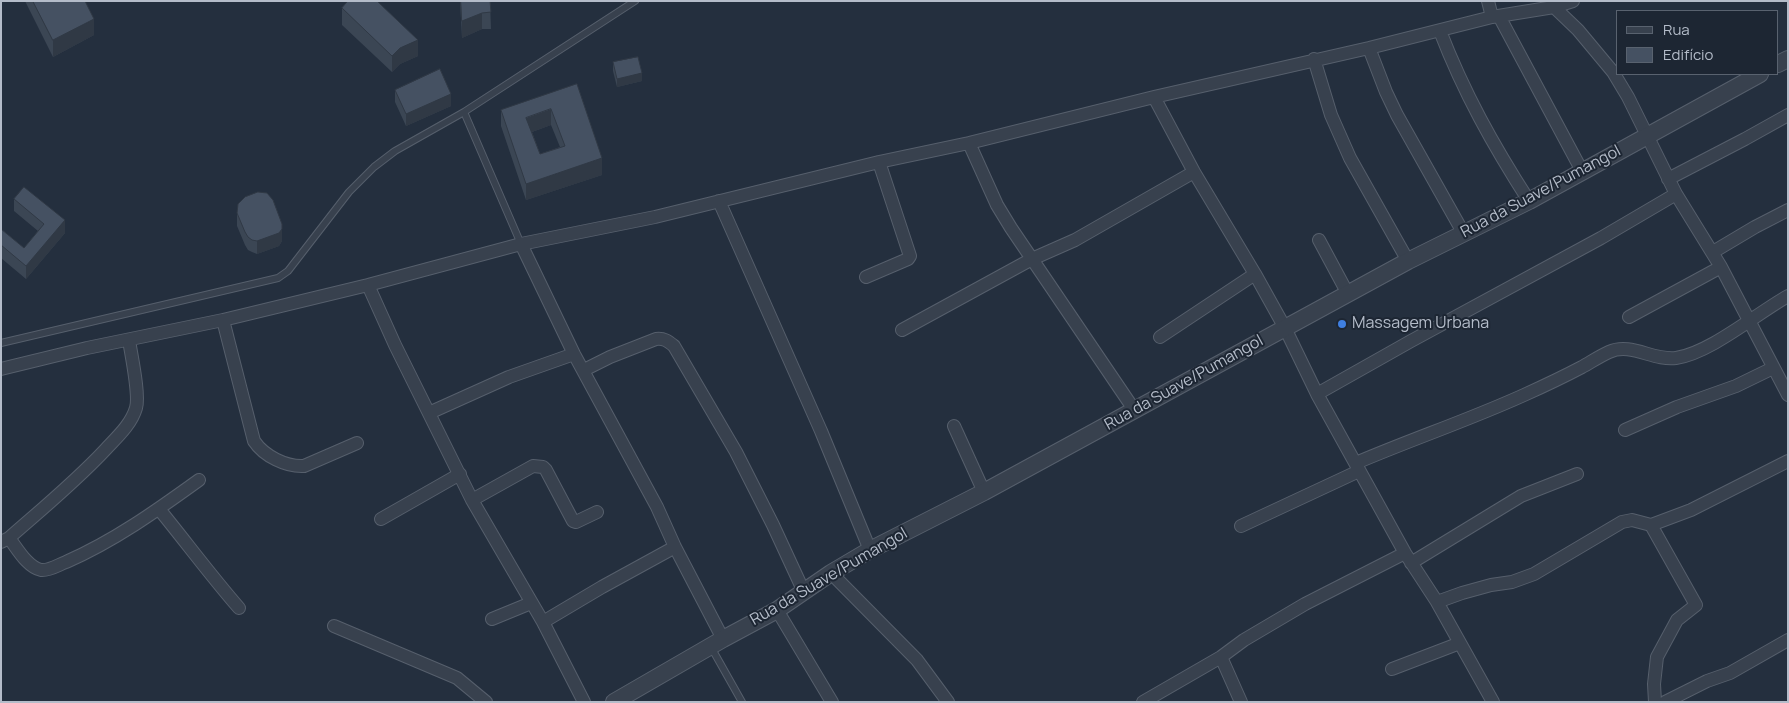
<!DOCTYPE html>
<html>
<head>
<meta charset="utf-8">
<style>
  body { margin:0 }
  #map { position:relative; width:1789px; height:703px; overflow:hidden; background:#242f3e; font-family:Manrope,sans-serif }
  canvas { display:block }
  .frame { position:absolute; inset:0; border:2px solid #b4bcc9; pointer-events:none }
  .legend { position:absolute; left:1616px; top:10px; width:162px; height:65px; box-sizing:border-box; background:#1d2633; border:1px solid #59626f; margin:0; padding:6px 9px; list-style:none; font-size:15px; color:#b4bcc9 }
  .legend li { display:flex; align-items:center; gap:10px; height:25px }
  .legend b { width:25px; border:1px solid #59626f }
</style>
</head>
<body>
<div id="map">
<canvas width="1789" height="703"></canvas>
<div class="frame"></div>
<ul class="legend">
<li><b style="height:6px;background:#38414e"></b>Rua</li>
<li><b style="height:14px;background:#455162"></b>Edifício</li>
</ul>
</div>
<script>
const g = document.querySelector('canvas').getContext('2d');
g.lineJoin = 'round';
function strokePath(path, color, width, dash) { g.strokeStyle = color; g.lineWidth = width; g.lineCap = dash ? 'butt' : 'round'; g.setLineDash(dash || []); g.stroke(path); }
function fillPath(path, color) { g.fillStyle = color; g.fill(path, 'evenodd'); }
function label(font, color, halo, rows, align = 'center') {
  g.font = font + ' Manrope,sans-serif'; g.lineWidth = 4; g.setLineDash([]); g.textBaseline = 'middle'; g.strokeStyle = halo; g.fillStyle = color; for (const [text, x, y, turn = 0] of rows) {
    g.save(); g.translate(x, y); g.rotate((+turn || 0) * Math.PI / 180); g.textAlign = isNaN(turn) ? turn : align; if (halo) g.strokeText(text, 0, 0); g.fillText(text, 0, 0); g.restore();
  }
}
const service = new Path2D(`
  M464,112L521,244
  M1,343L278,278L288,271L349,192L374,167L395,151L464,112L635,1
  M711,647L742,702`);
const minor = new Path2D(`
  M1488,1L1492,17
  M1554,7L1578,30L1613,72L1628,97L1676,194L1721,267L1788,395
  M1499,16L1582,171
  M1440,31C1464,93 1493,145 1529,201
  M1369,48L1386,92L1397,115L1464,234
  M1314,59L1331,115L1350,158L1408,261
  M1154,97L1194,172L1255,274L1285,328L1317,394L1405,553L1437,602L1493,702
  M969,143L997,205L1011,228L1135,411
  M1668,179L1745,139L1788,115
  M719,201L821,431L870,550
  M1319,240L1348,294
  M521,244L574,354L657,507L675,547L723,639
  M1713,252L1755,227L1788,210
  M866,277L908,259L910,256L879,162
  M368,285L395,345L472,500L543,622L584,702
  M1629,317L1721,267
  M223,320L254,441C264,456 286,467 304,466L357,443
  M902,330L1032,259L1075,240L1194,172
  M1160,337L1255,274
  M1,369L87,348L223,320L368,285L521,244L655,217L879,162L969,143L1154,97L1369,48L1492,17L1554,7L1573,1
  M584,370L610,357L656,339C664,338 668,341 674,346L736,452L773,525L804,592
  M1317,394L1411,341L1601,238L1676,194
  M429,413L509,377L574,354
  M954,426L984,492
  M1625,430L1677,407L1736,386L1773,368
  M1356,463C1412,439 1469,420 1524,395C1544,386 1563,377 1582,367C1591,362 1600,356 1609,352C1631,342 1653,361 1676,358C1710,353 1756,314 1788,296
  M472,500L533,466L543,467L546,470L573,521L576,522L597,512
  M159,509C186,542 211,576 239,608
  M381,519L460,474
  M1651,525L1696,605L1677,620L1657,657L1654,684L1655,702
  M1241,526L1359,471
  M9,538C17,548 27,567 41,570C49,571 58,565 66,562C114,541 156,511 199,480
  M1,542L9,538C42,509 75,482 105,450C116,438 131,425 136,408C140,395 131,354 129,340
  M1411,563L1521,496L1577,474
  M831,573L917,660L948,702
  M1437,602L1462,593L1491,585L1512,582L1534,574L1622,522L1632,520L1651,525L1691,510L1788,461
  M777,610L832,702
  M492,619L531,603
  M543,622L602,587L675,547
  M334,626L457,678L486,702
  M1221,657L1241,702
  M1392,669L1460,643
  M1143,702L1221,657L1244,640L1305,604L1405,553
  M1665,702L1707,681L1730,673L1788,640`);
const tertiary = new Path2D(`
  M1778,64L1788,59
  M614,702L723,639L777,610L831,573L870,550L984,492L1408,261L1529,201L1760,74`);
const wall = new Path2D(`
  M25,1H85L94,35L53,57Z
  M460,1H490L491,29H482L462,38Z
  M342,8L418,56L400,64L392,72L342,25Z
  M613,62L642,81L617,87L613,71Z
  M577,84L602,175L526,200L501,126V110ZM551,125L560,147L540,154L532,132Z
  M395,90L451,106L406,126L395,102Z
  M14,199L65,233L26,279L1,258V229L24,248L38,231L14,211Z
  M237,213L282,237V241L279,246L257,254L252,252L248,250L245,245L237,226Z`);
const shadedWall = new Path2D(`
  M482,13V29L462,38V21Z
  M94,19V35L53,57V40Z
  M418,40V56L400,64L392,72V56L400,48Z
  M642,73V81L617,87V79Z
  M451,94V106L406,126V114Z
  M551,109V125L526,134V118Z
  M602,158V175L526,200V184Z
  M65,220V233L26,279V266Z
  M282,224V241L279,246L257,254V241Z`);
const building = new Path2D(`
  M33,1H85L94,19L53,40Z
  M348,1H377L418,40L400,48L392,56L342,8Z
  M461,1H490L491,12L482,13L462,21Z
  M638,57L642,73L617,79L613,62Z
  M440,69L451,94L406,114L395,90Z
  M577,84L602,158L526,184L501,110ZM551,109L565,146L540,154L526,118Z
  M24,187L65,220L26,266L1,245V229L24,248L44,224L14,199Z
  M258,192L267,193L273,200L282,224V229L279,233L257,241L252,240L248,237L245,232L237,213L238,204L245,197Z`);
const markers = [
  [1342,324,5,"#3f7fe0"]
];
const streetNames = [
  ["Rua da Suave/Pumangol",1541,192,-28],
  ["Rua da Suave/Pumangol",1184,383,-29],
  ["Rua da Suave/Pumangol",829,577,-30]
];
const poiNames = [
  ["Massagem Urbana",1352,324]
];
strokePath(service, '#565f6c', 8);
strokePath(minor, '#565f6c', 14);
strokePath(tertiary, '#565f6c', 18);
strokePath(service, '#38414e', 6);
strokePath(minor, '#38414e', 12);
strokePath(tertiary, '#38414e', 16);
fillPath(wall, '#3b4654');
fillPath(shadedWall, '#303945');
fillPath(building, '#455162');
strokePath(building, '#303945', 1);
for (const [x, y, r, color] of markers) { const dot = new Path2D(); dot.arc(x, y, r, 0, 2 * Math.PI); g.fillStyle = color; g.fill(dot); strokePath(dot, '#1d2633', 2); }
label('16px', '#b4bcc9', '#1d2633', streetNames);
label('16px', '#b4bcc9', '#1d2633', poiNames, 'left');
</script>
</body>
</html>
